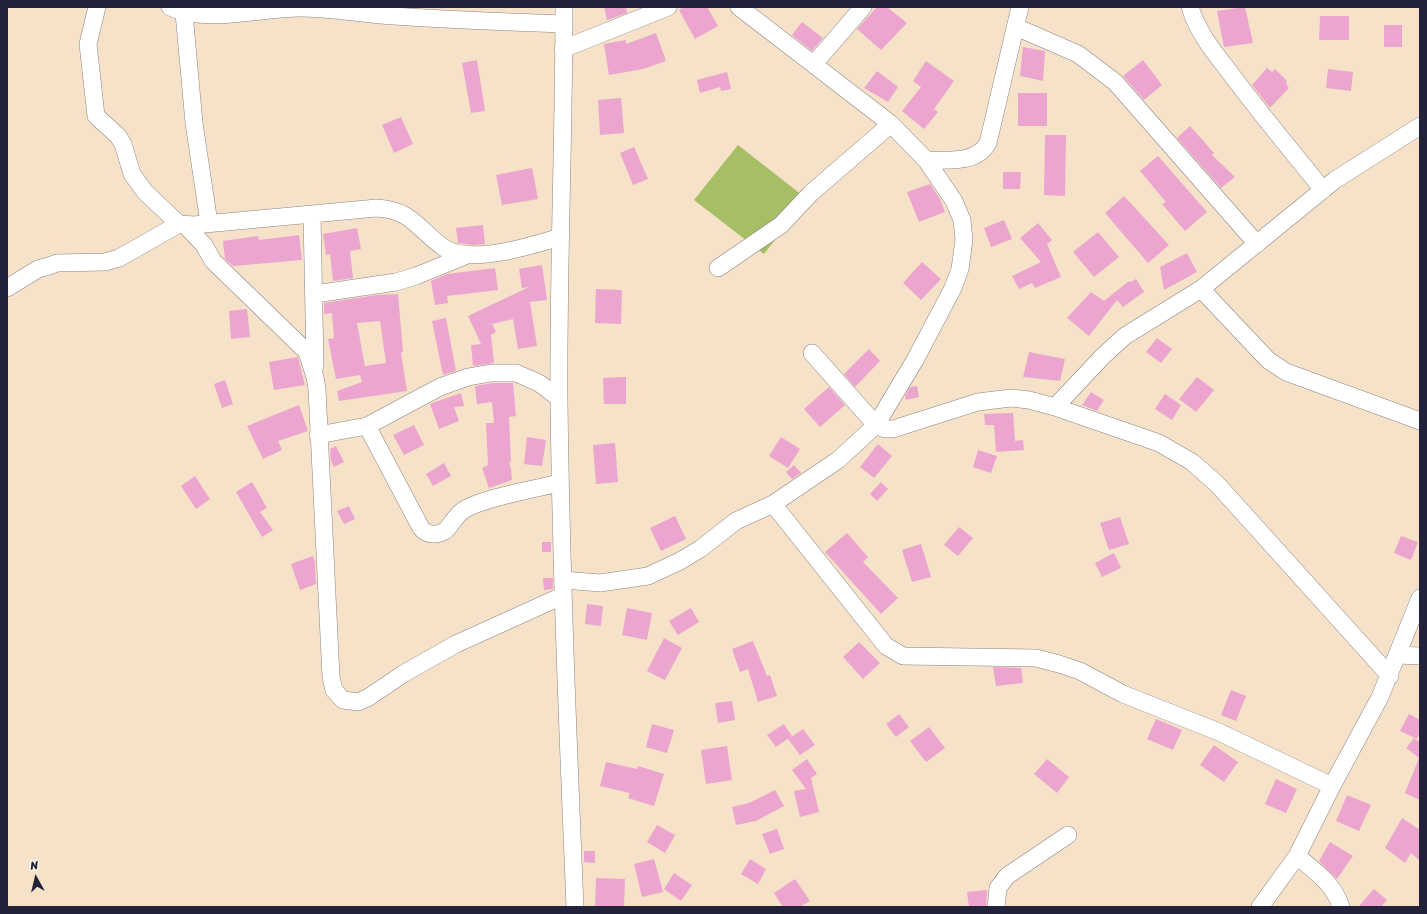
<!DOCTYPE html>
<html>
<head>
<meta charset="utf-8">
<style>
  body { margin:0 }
  #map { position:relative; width:1427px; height:914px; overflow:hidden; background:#f5e2c8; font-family:Sriracha,sans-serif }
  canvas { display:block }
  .frame { position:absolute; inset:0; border:8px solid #22223b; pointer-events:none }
  .north { position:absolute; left:16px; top:858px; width:40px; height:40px; -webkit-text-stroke:3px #fbf7ec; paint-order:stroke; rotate:352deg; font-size:11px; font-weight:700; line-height:16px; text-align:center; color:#22223b }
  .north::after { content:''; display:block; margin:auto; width:14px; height:18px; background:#22223b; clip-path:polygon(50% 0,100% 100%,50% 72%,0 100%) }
</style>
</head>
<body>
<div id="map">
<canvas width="1427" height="914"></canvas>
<div class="frame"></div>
<div class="north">N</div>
</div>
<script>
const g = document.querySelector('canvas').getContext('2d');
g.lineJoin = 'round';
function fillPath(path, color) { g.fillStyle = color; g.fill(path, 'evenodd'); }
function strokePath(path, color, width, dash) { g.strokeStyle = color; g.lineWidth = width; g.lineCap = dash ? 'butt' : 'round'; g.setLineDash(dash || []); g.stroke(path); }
const green = new Path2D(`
  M738,145L807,199L764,254L694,200Z`);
const building = new Path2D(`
  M604,7H626L627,13L607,20Z
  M684,7H707L718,26L695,39L679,10Z
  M877,7H887L907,23L881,50L857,29Z
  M1245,7L1253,43L1224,47L1217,11Z
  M1320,16H1349V40H1319Z
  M802,22L823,38L812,51L792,35Z
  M1384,25H1402V47H1384Z
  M656,33L666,61L643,69L609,75L604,44L626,40V44Z
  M1023,47L1045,51L1043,81L1020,76Z
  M477,60L485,111L471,113L462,63Z
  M1143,60L1162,85L1144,100L1123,76Z
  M926,61L954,81L934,109L938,112L924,129L902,111L921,87L913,81Z
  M1267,68L1272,72L1275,69L1287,81L1286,84L1289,88L1270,108L1252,85Z
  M1328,69L1353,72L1351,91L1326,88Z
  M877,71L898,87L888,102L864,88Z
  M727,72L731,89L721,91L720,87L700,93L697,80Z
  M1018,93H1047V126H1018Z
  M621,98L624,133L600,135L598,100Z
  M401,117L413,144L394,153L382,125Z
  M1190,126L1214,153L1212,155L1235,177L1221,188L1177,138Z
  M1045,135H1066L1065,196L1044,195Z
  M634,147L648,179L633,185L620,153Z
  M1158,156L1207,212L1185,231L1162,204L1166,202L1140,171Z
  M532,168L538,199L502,205L496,175Z
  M1003,172H1021L1020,189H1003Z
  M930,184L940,199L945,212L919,222L907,192Z
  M1124,196L1169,245L1148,263L1105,213Z
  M1004,220L1012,239L991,247L984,228Z
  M1038,223L1052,240L1047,244L1061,277L1035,288L1032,283L1019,289L1012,276L1041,262L1020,238Z
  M483,225L485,244L472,245L458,243L456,228Z
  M357,228L361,249L350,251L353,278L333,281L330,254L326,255L323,234Z
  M1098,232L1119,257L1094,277L1073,252Z
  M299,235L302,260L233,266L225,259L223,241L258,236L259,240Z
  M1187,253L1197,272L1164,290L1160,267Z
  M922,262L941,279L921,300L903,283Z
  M542,265L547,300L530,302L537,346L518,349L513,319L492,324L496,332L491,335L494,363L473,366L471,345L481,344L468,316L529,287L522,288L519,269Z
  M495,268L498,290L447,296L448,303L435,305L431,281L447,274Z
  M1136,279L1144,292L1123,307L1117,300L1089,336L1067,318L1091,292L1104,301L1129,281L1130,282Z
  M596,289L622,290L621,324L595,323Z
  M398,294L403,352L401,353L407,391L339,401L337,391L362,382L360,375L336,379L328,339L334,338L332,313L324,314V303L377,295ZM380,321L386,363L365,366L357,323Z
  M247,309L250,337L231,339L229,311Z
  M446,318L456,371L443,375L432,321Z
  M1157,338L1172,349L1161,363L1146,352Z
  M869,349L880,361L855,387L844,374Z
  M1029,352L1065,359L1060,381L1023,377Z
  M298,357L305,385L274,390L269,362Z
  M626,377V404H604L603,378Z
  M1197,377L1214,390L1196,412L1179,399Z
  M225,380L233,404L222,408L214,384Z
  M492,383H513L516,416L509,417L511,462H509L511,469L512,480L489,488L482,468L488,465L486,423H494L492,402L477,404L475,386Z
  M917,386L919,397L906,400L905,396L910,387Z
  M829,387L845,405L820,427L804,409Z
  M1091,392L1104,400L1097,411L1082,405Z
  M461,393L464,406L454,407L459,421L439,429L430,404Z
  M1165,394L1181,405L1172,420L1155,409Z
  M299,405L308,431L278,441L282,450L263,459L247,426Z
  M1013,413L1015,441L1023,440L1024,450L996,452L994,425H985L984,414Z
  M414,425L424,445L404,455L393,435Z
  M527,437L546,440L542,466L524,464Z
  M781,437L800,449L788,468L769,456Z
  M615,443L618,482L596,484L593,445Z
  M878,444L892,456L874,478L860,467Z
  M336,446L344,462L334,467L331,461L330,449Z
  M978,450L997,456L991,473L973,467Z
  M444,463L451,476L433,486L426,474Z
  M794,465L801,473L792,479L786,472Z
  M195,476L210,499L196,509L181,486Z
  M252,482L267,508L260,512L273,530L262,537L236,492Z
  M881,482L888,489L877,501L870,494Z
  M349,506L355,519L344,524L337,511Z
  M675,516L686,539L661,551L650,528Z
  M1120,517L1129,544L1109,550L1100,523Z
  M959,527L973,538L958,556L944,545Z
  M847,533L868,557L863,562L898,598L881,614L825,552Z
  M1401,536L1418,542L1411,560L1394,553Z
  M542,542H551V552H542Z
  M921,544L931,577L912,582L902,550Z
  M1114,553L1121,568L1102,577L1095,563Z
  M313,556L315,563L316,584L300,590L291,564Z
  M543,578H553V589L544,590Z
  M587,604L603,606L601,626L585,624Z
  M627,608L652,613L647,640L622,635Z
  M691,608L699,622L678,635L669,621Z
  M664,638L682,648L665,680L647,671Z
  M753,641L767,676L770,675L777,696L758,702L748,669L740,672L732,649Z
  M859,642L880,663L863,679L843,657Z
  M993,667L1021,668L1023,683L996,686Z
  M1231,690L1246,696L1236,721L1221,715Z
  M732,701L735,720L718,723L715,703Z
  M899,714L909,727L896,737L886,724Z
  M1409,714L1420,720V732L1417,739L1400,731Z
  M1156,719L1182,730L1173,750L1147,739Z
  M652,724L674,730L667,753L646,747Z
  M784,724L792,736L776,747L767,735Z
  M929,727L945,748L926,762L910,741Z
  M803,729L815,745L800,755L788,739Z
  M1414,738L1420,743V800L1405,793L1419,758L1406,748Z
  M1214,745L1238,762L1224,782L1200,765Z
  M727,746L732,780L706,784L701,750Z
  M807,759L817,774L811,778L819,812L800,817L794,791L806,789L792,770Z
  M1047,759L1069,777L1057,793L1034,774Z
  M606,762L637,769L638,766L664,774L654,806L628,798L630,793L600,786Z
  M1276,779L1297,789L1286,813L1265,804Z
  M775,790L784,806L756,821L736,825L732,807L749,803Z
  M1347,795L1371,805L1359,831L1336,821Z
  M1402,818L1420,830V861L1411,853L1405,863L1385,848Z
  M657,825L675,835L665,853L647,842Z
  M777,829L784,849L770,854L762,834Z
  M1330,842L1353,856L1337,879L1319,861Z
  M584,851H595V863L584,862Z
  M654,859L663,892L642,897L634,864Z
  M750,859L766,869L758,884L741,874Z
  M674,873L692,885L681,901L664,889Z
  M596,878L625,879L624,907H595Z
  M795,879L810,901L800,907H783L774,893Z
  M1374,889L1387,900L1381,907H1358Z
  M987,890L986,907H969L967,892Z`);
const minor = new Path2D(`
  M97,7L88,44L96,116L118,136L123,144L132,174L145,192L179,224L194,225L377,208C414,210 419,232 446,249C473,264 531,246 560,237
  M170,7C205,24 261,8 300,8C331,8 362,14 394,16C450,20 507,22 564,24
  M564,7C564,138 558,269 559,401C561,570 568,738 575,907
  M1190,7C1197,31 1213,51 1228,70C1258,111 1291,150 1323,190
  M184,13L194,123L209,223
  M1016,27L1078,54L1115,82L1257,244
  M563,49L668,7
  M814,64L863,7
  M926,160C948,160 976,164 988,143L1020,7
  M312,214L315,366
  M186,226L204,245L213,261L307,352L315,377L317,389L331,677L334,690L343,700L358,702L369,697L403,674L456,644L562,596
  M718,268L781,225L811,193L891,124
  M7,288L38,269L49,266L57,263L105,262L119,258L179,224
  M1201,289L1268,360L1286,372L1420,421
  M315,294L396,282L416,276L465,256
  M812,353L876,425L885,429H893L978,402L1011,398L1029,400L1055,407L1159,443L1192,462L1217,484L1390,676
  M1055,407L1103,356L1125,336L1201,289L1335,180L1420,126
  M367,426L421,528C427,536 437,535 445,531C451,525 455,517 461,512C476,499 539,488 560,483
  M318,435L367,426L440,387L468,377L491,373H516L539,383L559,398
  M773,504L886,646L903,656L1036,658L1059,664L1080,671L1123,694L1219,732L1332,786
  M563,580L600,583L648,576L680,561L700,549L736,521L773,504L838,460L876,425L915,360L953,288L960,269L964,240L962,220L954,201L926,160L891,124L739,7
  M1398,655L1420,656
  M1297,856C1315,871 1334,884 1341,907
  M996,907L998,888L1007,876L1068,835
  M1260,907L1297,856L1332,786L1380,697L1420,598`);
fillPath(green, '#a6be64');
fillPath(building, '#eca5ce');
strokePath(minor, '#8c8282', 18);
strokePath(minor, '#fff', 17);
</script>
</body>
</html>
